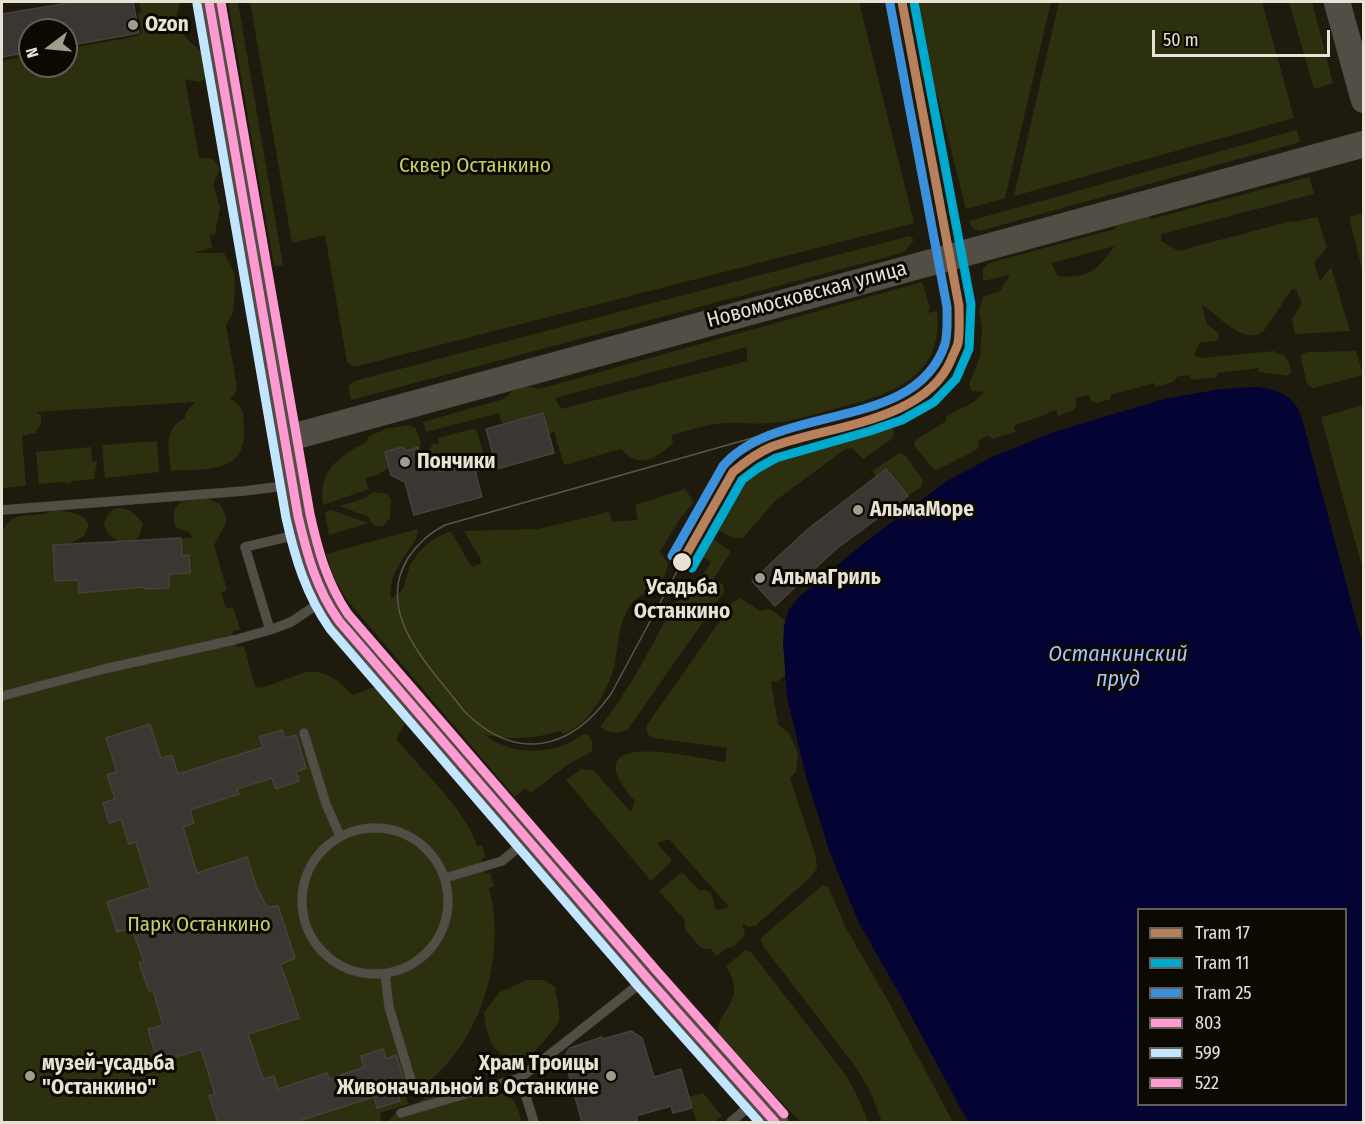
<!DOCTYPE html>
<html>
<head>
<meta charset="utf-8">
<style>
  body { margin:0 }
  #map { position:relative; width:1365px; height:1124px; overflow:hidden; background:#1e1a0d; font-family:"Fira Sans Condensed",sans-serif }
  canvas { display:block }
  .frame { position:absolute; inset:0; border:3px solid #e8e2d4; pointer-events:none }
  .legend { position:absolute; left:1137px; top:908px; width:210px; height:198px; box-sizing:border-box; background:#0c0802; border:2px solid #645f56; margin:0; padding:8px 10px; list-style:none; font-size:18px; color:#e8e2d4 }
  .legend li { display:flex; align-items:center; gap:12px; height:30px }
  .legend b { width:30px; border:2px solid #645f56 }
  .north { position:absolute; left:18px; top:18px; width:60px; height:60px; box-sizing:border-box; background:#0c0802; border:2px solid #645f56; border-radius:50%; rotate:254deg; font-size:16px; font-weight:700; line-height:24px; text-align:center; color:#e8e2d4 }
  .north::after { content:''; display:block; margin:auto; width:21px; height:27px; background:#a19c8e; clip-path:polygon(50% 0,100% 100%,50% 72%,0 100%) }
  .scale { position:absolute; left:1152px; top:30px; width:178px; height:27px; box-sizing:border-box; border:3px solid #e8e2d4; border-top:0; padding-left:8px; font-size:18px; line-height:21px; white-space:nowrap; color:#e8e2d4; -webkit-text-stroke:4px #0c0802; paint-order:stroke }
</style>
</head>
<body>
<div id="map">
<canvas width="1365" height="1124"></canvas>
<div class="frame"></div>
<ul class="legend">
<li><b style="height:8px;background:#b6815c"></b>Tram 17</li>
<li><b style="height:8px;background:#00a9ce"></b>Tram 11</li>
<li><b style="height:8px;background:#3a90db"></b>Tram 25</li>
<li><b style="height:8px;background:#ff9ad2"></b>803</li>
<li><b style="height:8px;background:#c2e6ff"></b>599</li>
<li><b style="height:8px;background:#ff9ad2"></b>522</li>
</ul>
<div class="north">N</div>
<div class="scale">50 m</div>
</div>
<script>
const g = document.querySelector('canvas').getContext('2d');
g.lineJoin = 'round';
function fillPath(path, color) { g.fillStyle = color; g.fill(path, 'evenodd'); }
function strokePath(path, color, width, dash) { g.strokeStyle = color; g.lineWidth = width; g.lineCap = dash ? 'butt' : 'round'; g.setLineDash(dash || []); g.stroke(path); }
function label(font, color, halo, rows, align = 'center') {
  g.font = font + ' "Fira Sans Condensed",sans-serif'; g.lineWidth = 6; g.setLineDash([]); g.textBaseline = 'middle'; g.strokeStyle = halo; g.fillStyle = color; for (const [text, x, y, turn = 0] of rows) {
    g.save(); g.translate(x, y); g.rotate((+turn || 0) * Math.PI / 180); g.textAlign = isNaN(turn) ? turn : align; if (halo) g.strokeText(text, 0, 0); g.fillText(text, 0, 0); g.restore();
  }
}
const green = new Path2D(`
  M139,2H179C179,7 176,16 177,21C181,37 198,49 210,58L211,76L199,82L185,79L199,158L212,159L217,163L219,171L213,184L220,208L215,234L210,236L212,248L195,252L200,253H224L234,272L235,288L233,313L226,325L237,387L235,394L230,398C246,410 243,412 244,429C246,475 205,468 171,471C169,451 162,428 185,418V414L195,402L36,412L41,415V424L35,433L22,436L26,486L2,488V61L30,55V66H66V49L138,36L142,33L138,13L141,12Z
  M228,2H238L283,265L274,266Z
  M250,2H859L914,223L354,367L347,362L325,235L292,243Z
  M916,2H1051L1005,198L966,209L937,94L921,74L920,50L925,40Z
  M1059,2H1262L1294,118L1014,196Z
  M1289,2H1312L1333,83L1314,89Z
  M1297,130L1300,142L980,231L973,229L969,221Z
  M1309,177L1314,194L1161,234V241L1178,251L1291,221L1294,222L1317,217L1327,247L1314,263L1320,281L1331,267L1350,331L1295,334L1292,319L1302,304L1296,290L1292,289L1263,332C1242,345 1219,315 1202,305L1207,324L1218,333L1219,338L1215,341L1199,343L1194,355L1201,358L1275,351V353C1287,354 1289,361 1291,372L1288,376L1259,372L1258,368L1217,373V377L1192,380L1188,375L1176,377L1175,381L1156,387L1154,383L1110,395L1111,399L1097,403L1091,401L1089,395L1075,398L1077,406L1073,410L1058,416L1056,410L1014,426L1016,432L992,439L988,435L978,441L979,447L976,450L935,471L916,448L914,444L916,440L946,421V417C961,407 973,406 984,392L972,391L969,385L980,356L982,328L979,312L983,297L1000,291L1010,275L983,281V269L989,263L1115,229V227L1130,219L1147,215L1151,219ZM1115,246C1096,270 1090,279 1058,276L1051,263Z
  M1363,213H1364L1363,273L1349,217Z
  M910,236L914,240L905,251L894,255L351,400L348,387L354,381Z
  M922,282L930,308L928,313L937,311C944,379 890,394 838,408C816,414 794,421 771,423C753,425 735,421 716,424C702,426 687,431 672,435L673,443C656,458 639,470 621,449L564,465L554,431L547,436L506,428L500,419L499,413L426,432L423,422L504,399L516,388L526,386L539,389ZM747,347V361L561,409L555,398Z
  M1356,351L1363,375L1313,388L1307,384L1301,358L1302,354L1308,352Z
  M1363,405H1364L1363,570L1321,417Z
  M410,425L411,427H415L421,442L419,450L375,476L365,478L369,489L323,505C318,470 339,456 367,442L368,437L385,429Z
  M892,425L894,434L892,439L863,459L852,448L845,449L775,501L743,538H733L712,526C721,511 728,492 741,479C774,448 848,437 892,425Z
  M472,429H475L477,431L487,466L477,473L468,485L415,469L433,444H439L438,438Z
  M157,441L159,472L105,478L102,445Z
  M91,447L92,460L97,462C97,468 94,472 94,479L73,481L67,484L64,482L39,484L36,452Z
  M900,453L905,455L923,480L921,487L908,496L886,469L876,476L872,471Z
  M685,489L694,502L679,520L660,552L668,563C661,600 640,586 628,609C619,625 618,644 615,662C612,681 595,714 579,725C575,729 569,731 563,734L561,731C539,738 506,741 484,734C507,753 539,755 567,744C573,741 578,737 584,734C593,736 594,745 591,752L567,765L531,793L525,788L515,797L347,600L334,578L326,554L418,529C420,544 386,568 391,599L403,589L410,565L419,552L432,540L448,532H451L472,567L480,564L481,560L464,531L538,529L609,512L612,522L635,520L638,521L635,505Z
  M373,492L387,494L391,499L390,518L383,526H374L368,517L340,506L365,498Z
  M202,496L220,504L226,516V523L214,545L227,590L221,592L226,609L233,607L240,629L232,632L237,647L244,646L255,686L261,688L306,672C328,670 338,681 353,695L370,688H381L409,716L396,739C421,769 465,809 477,846L482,845L486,857L481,859L485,874L490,873L494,886L489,888C509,962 476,1059 406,1097L409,1104L380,1113L382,1122H2V533C11,511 25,517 44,514C48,514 53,510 57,508C69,514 84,512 89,525L84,536L69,544L120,542L109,535L104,525C110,499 132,506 143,524L139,537L133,541L192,538L189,532L176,528C169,503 181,500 202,496Z
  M331,510L368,523L329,535L325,512Z
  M712,538L731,552L714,578L723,585L724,592L628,729C620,734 607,733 600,727C635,683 659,631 686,582L695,588L711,562L701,556Z
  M740,598L760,611L770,609L790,624L785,675L778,681L771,682L778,724L789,733L798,753L796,772L790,778L816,857L817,868L811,877L755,926L749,927L742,923L745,935L734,947L727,948L717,956L711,949L701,948L686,931L684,919L659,891L678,875L683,873L700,891L704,889L711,893L716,910L729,907L669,839L657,843L670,858L671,862L651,881L566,780L581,769L593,770L631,812L635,801C569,726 690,757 725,762L727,748L654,738C647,736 646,731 647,725L733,602Z
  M823,885L828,887L847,930L887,999L953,1122H882L870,1091L855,1066L763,946L761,939L763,936Z
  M746,950L752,953L845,1074L858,1097L868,1122H800L720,1036C710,1012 751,1005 726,966Z
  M527,980H544L555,987C556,995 561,1014 559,1021C555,1030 540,1044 534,1052L532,1057L524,1063C495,1061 486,1038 484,1012L500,992Z
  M454,1083L464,1085L478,1097C507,1089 514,1093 522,1122H388L395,1113L413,1107L437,1088Z
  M703,1093L722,1116L714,1122H697L688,1097Z`);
const water = new Path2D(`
  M1256,387C1277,389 1292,394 1301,415L1363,646V1122H968L899,993L859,923L830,853L807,780L787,697L783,643L784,626L788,611L798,598L863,544L947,481L990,458L1054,432L1164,399L1221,389ZM1138,910H1346V1104H1138Z`);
const building = new Path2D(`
  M74,2H133L139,33L66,46V30H30V52L2,57V14Z
  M543,413L554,453L497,469L486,429Z
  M402,447L407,451L418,447L423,464L436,460L439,472L473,463L482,497L414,515L405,482L391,475L385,452Z
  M886,469L908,496L836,549L775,606L752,581L808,529Z
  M181,538L182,556L189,555L190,573L169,574V588L145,589V587L79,593L78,580L55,581L53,545Z
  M150,724L161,758L172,755L178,774L263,747L259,737L282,730L285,738L296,735L306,768L296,772L299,781L276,789L272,778L237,789L239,794L190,810L194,823L183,827L197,873L247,857L256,886L267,907L278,906L295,958L280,965L289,987L299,1018L248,1034L263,1079L274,1076L278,1089L327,1073L329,1079L364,1067L361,1056L383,1049L386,1059L396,1055L407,1089L397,1092L400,1101L377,1108L374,1097L295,1122H218L209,1096L215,1094L201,1049L158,1063L148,1029L163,1025L153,990L149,991L139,963L144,962L132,928L117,932L107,902L150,888L136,842L129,844L121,819L109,823L103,803L115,799L107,775L117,772L106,738Z
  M631,1031L642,1038L654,1077L681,1069L692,1108L673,1113L671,1106L636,1116L638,1122H582L565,1061L566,1054L570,1048L602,1037L603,1039Z`);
const lane = new Path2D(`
  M2,510L244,491L292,485
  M270,630L245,547L300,534
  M2,696L104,669L234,640L270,630L291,622L324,600
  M304,733L326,804L340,836
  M302 901a73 73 0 1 1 146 0a73 73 0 1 1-146 0Z
  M445,878L502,861L526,841
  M385,974L389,1007L413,1087
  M401,1113L520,1078
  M534,1122L520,1078L647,978
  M731,1122L754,1102`);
const secondary = new Path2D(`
  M209,2L298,516C307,556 313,587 339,621L647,978L775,1122
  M1337,2L1364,100
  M285,439L1364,144`);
const tram = new Path2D(`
  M682,562L611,694C570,751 516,763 464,711C432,668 373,615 408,558C418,543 429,533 445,525L883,401C906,392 929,377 939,355C956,317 941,267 933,228C928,204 924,179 919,155`);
const bus1 = new Path2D(`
  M209,2L298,516C307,554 316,589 339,621L647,978L775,1122`);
const bus2 = new Path2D(`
  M197,4L286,518C295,558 306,595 330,629L638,986L759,1122`);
const bus3 = new Path2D(`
  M221,2L310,514C318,550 327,583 348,614L656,970L784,1114`);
const tram1 = new Path2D(`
  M682,562L733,472C745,462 757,453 771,447C827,426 925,422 951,360C953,354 957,348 958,343C960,331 959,318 959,306L902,2`);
const tram2 = new Path2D(`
  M692,568L742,480L758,468L776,458L870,431L902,420L934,402L956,379L969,349L971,304L914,2`);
const tram3 = new Path2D(`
  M672,556L723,466C778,402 916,433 945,344C948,333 947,318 947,307L890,4`);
const markers = [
  [133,25,6,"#a19c8e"],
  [405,462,6,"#a19c8e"],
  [858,510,6,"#a19c8e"],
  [682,562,10,"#e8e2d4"],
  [760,578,6,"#a19c8e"],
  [30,1076,6,"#a19c8e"],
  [611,1076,6,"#a19c8e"]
];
const poiNames = [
  ["Ozon",145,25],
  ["Пончики",417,462],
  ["АльмаМоре",870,510],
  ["АльмаГриль",772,578],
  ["музей-усадьба",42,1064],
  ["\"Останкино\"",42,1088],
  ["Храм Троицы",599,1064,"right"],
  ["Живоначальной в Останкине",599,1088,"right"]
];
const parkNames = [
  ["Сквер Останкино",475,166],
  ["Парк Останкино",199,925]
];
const streetNames = [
  ["Новомосковская улица",807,295,-15]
];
const stopNames = [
  ["Усадьба",682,588],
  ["Останкино",682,612]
];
const waterNames = [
  ["Останкинский",1118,655],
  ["пруд",1118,680]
];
fillPath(green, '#2d300e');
fillPath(water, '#030334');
fillPath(building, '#3c3632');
strokePath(building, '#47403d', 1.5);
strokePath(lane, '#39362e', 10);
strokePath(secondary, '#39362e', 27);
strokePath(lane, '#524e45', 9);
strokePath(secondary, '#524e45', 26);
strokePath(tram, '#5a564e', 1.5);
strokePath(bus1, '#ff9ad2', 9);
strokePath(bus2, '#c2e6ff', 9);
strokePath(bus3, '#ff9ad2', 9);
strokePath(tram1, '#b6815c', 9);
strokePath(tram2, '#00a9ce', 9);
strokePath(tram3, '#3a90db', 9);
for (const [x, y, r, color] of markers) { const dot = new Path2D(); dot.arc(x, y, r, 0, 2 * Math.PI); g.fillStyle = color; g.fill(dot); strokePath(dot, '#0c0802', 2); }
label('bold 21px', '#e8e2d4', '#0c0802', poiNames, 'left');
label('21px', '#c0d264', '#0c0802', parkNames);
label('21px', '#e8e2d4', '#0c0802', streetNames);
label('bold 21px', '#e8e2d4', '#0c0802', stopNames);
label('italic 22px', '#a3c4f8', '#0c0802', waterNames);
</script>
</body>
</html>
